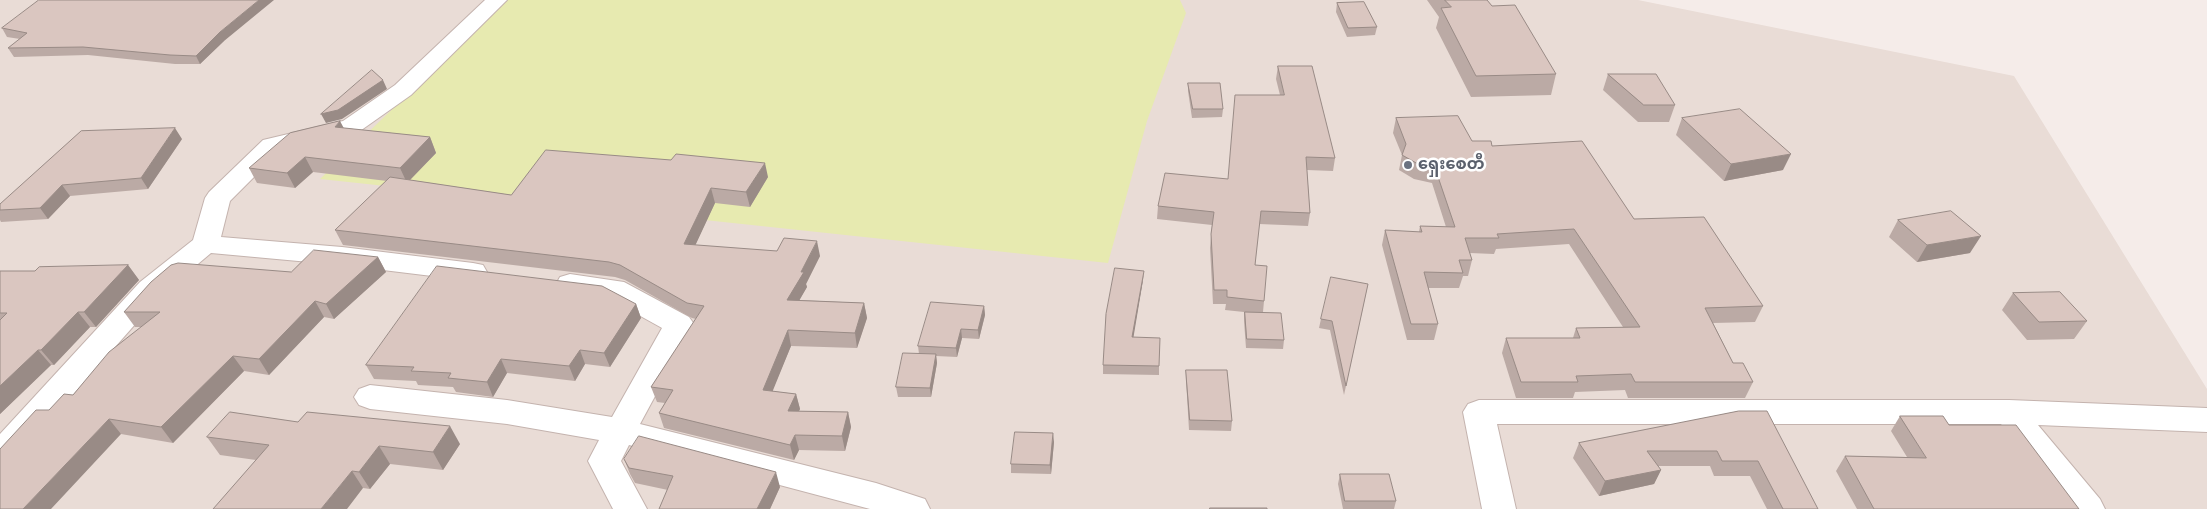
<!DOCTYPE html>
<html>
<head>
<meta charset="utf-8">
<style>
  body { margin:0 }
  canvas { display:block; background:#f5ece9 }
</style>
</head>
<body>
<canvas width="2207" height="509"></canvas>
<script>
const g = document.querySelector('canvas').getContext('2d');
g.lineJoin = 'round';
function fillPath(path, color) { g.fillStyle = color; g.fill(path, 'evenodd'); }
function strokePath(path, color, width, dash) { g.strokeStyle = color; g.lineWidth = width; g.lineCap = dash ? 'butt' : 'round'; g.setLineDash(dash || []); g.stroke(path); }
function label(font, color, halo, rows, align = 'center') {
  g.font = font + ' "Fira Sans Condensed","Noto Sans Myanmar",sans-serif'; g.lineWidth = 5; g.setLineDash([]); g.textBaseline = 'middle'; g.strokeStyle = halo; g.fillStyle = color; for (const [text, x, y, turn = 0] of rows) {
    g.save(); g.translate(x, y); g.rotate((+turn || 0) * Math.PI / 180); g.textAlign = isNaN(turn) ? turn : align; if (halo) g.strokeText(text, 0, 0); g.fillText(text, 0, 0); g.restore();
  }
}
const residential = new Path2D(`
  M0,0H1638L2014,76L2207,389V509H0Z`);
const green = new Path2D(`
  M505,0H1180L1186,13L1147,121L1108,263L320,179Z`);
const street = new Path2D(`
  M485,0H507L411,95L360,131L281,150L230,201L221,237L342,247L473,263L483,265L487,272L483,279L473,281L342,265L211,253L160,296L12,464L0,468V434L140,282L193,240L205,198L209,192L263,140L343,121L395,85Z
  M570,274L624,282L689,317L694,324L640,424L876,483L925,499L930,509H870L629,445L621,461L647,509H613L588,461L599,440L507,424L370,409L359,405L354,397L359,389L370,385L507,400L612,417L662,328L608,298L560,291L556,284L560,277Z
  M1479,400H2009L2207,408V432L2038,425L2100,499L2105,509H2068L2001,424H1497L1516,509H1482L1463,412L1468,404Z`);
const wall = new Path2D(`
  M1427,0H1487L1492,6L1556,74L1551,95L1471,97L1436,28L1439,17Z
  M1337,3L1377,27L1375,35L1347,37L1336,12Z
  M2,28L224,41L200,64H175L88,55L14,57L8,48L20,39L7,37Z
  M1278,66L1335,158L1333,171L1307,170L1310,213L1308,226L1259,224L1255,265L1264,301L1263,312L1284,340L1283,349L1246,348L1244,321V312L1225,310L1226,304H1213L1210,248L1212,225L1157,219L1158,206L1228,179L1280,95L1276,79Z
  M1608,74L1675,105L1669,122H1638L1603,90Z
  M1188,83L1223,109L1222,117L1192,118L1188,91Z
  M1396,118L1472,141L1492,146L1634,219L1763,306L1755,322L1713,323L1733,363L1753,382L1745,398H1628L1625,390L1575,392L1573,398H1516L1502,353L1506,338H1573L1576,328L1623,327L1569,244L1496,249L1494,254L1470,253L1472,260L1468,276H1463L1459,288H1428L1438,324L1434,340H1407L1382,245L1385,230L1419,232L1420,226L1446,227L1432,183L1414,179L1399,170L1402,155L1393,133Z
  M1682,118L1783,170L1724,181L1676,135Z
  M344,128L430,137L436,153L410,180L511,195L768,177L750,207L715,203L695,245L820,256L806,284L807,287L799,300L864,303L867,318L857,348L791,346L772,391L796,394L800,409L799,411L848,412L851,427L845,451L799,450L794,460L664,428L659,413L665,403L657,402L651,387L696,319L692,318L625,280L615,277L343,245L335,230L387,181L313,172L295,188L257,183L249,168Z
  M182,139L148,189L70,196L48,219L1,222L0,220V204Z
  M1898,220L1970,253L1917,262L1889,237Z
  M378,257L386,272L334,319L324,317L269,375L244,371L173,443L121,434L49,410L73,395L141,327H135L124,312L291,272Z
  M128,265L139,280L96,327H90L54,365H51L0,414V271H35Z
  M1143,280L1133,337L1159,366V375L1103,374V365Z
  M1368,284L1344,395L1330,330L1319,328L1321,319Z
  M2013,293L2087,321L2074,339L2027,340L2002,310Z
  M636,304L641,318L610,367L585,364L575,381L507,373L493,397L456,392L453,387L418,385L416,381L374,379L366,365Z
  M984,306L985,315L979,339L962,338L957,357L936,356L937,363L931,397H898L896,387L919,354L918,346Z
  M1186,370L1232,421L1231,431L1189,430L1186,379Z
  M1739,411L1818,509H1767L1750,476H1714L1710,466H1658L1661,470L1654,484L1599,496L1573,458L1579,443Z
  M1900,416L1949,425L2079,509H1857L1836,471L1845,456L1907,457L1891,431Z
  M207,437L460,444L443,470L390,464L370,489L363,488L256,460L220,455Z
  M1054,442L1051,474L1011,473V464Z
  M624,459L780,487L770,509H659L668,490L635,483L630,474Z
  M1340,474L1396,501L1394,509H1343L1338,484Z`);
const shadedWall = new Path2D(`
  M259,0H274L224,41L200,64L196,56L220,32Z
  M383,80L387,89L342,119L326,123L321,114Z
  M340,121L348,136L335,127Z
  M175,128L182,139L148,189L141,178Z
  M430,137L436,153L407,183L400,168Z
  M1791,154L1783,170L1724,181L1731,164Z
  M305,157L313,172L295,188L287,173Z
  M765,163L768,177L750,207L746,192Z
  M62,185L70,196L48,219L40,208Z
  M711,188L715,203L689,259L684,244Z
  M1981,236L1970,253L1917,262L1927,245Z
  M817,241L820,256L806,284L807,287L791,315L787,300Z
  M378,257L386,272L334,319L326,304Z
  M128,265L139,280L96,327L84,312Z
  M1144,271L1143,280L1132,346V337Z
  M315,301L324,317L269,375L259,359Z
  M864,303L867,318L857,348L855,333Z
  M636,304L641,318L610,367L604,353Z
  M984,306L985,315L979,339L978,330Z
  M78,312L90,327L54,365L41,350Z
  M961,329L962,338L957,357L956,348Z
  M788,330L791,346L767,405L763,390Z
  M38,350L51,365L0,414V386Z
  M580,350L585,364L575,381L569,366Z
  M936,354L937,363L931,397L930,388Z
  M233,356L244,371L173,443L161,427Z
  M501,359L507,373L493,397L487,382Z
  M796,394L800,409L792,426L788,411Z
  M848,412L851,427L845,451L842,436Z
  M109,419L121,434L51,509H23Z
  M450,426L460,444L443,470L433,452Z
  M1053,433L1054,442L1051,474L1050,465Z
  M795,435L799,450L794,460L790,445Z
  M379,446L390,464L370,489L359,472Z
  M1661,470L1654,484L1599,496L1605,481Z
  M352,471L363,488L347,509H321Z
  M776,472L780,487L770,509H757Z`);
const building = new Path2D(`
  M39,0H259L220,32L196,56L170,55L83,47L8,48L27,33L2,28Z
  M1445,0H1487L1492,6L1515,5L1556,74L1476,76L1441,8L1451,7Z
  M1364,2L1377,27L1348,28L1337,3Z
  M1278,66H1312L1335,158L1306,157L1310,213L1261,211L1255,265L1267,266L1264,301L1227,297V290H1214L1211,234L1214,212L1158,206L1165,173L1228,179L1235,95H1284Z
  M372,70L383,80L338,110L321,114Z
  M1608,74H1656L1675,105H1644Z
  M1188,83H1220L1223,109H1193Z
  M1740,109L1791,154L1731,164L1682,118Z
  M1458,116L1472,141H1491L1492,146L1582,141L1634,219L1704,217L1763,306L1705,308L1733,363H1743L1753,382H1635L1631,374L1576,376L1578,382H1521L1506,338H1580L1576,328L1640,327L1574,229L1497,234L1499,238H1465L1472,260H1459L1463,273L1424,272L1438,324H1411L1385,230L1422,232L1420,226L1455,227L1435,168L1418,164L1402,155L1406,144L1396,118Z
  M340,121L335,127L430,137L400,168L305,157L287,173L249,168L290,133Z
  M175,128L141,178L62,185L40,208L0,210V204L81,131Z
  M546,150L671,160L676,154L765,163L746,192L711,188L684,244L777,251L784,238L817,241L801,272H804L787,300L864,303L855,333L788,330L763,390L796,394L788,411L848,412L842,436L795,435L790,445L659,413L673,390L651,387L704,306L687,303L620,265L609,262L335,230L390,177L511,195Z
  M1951,211L1981,236L1927,245L1898,220Z
  M314,250L378,257L326,304L315,301L259,359L233,356L161,427L109,419L23,509H0V449L36,410H49L64,394L73,395L109,352L160,312H124L151,282L171,265L178,263L291,272Z
  M128,265L84,312H78L41,350H38L0,386V320L7,313H0V271H35L39,267Z
  M437,266L602,286L636,304L604,353L580,350L569,366L501,359L487,382L448,378L451,373L411,371L414,367L366,365Z
  M1115,268L1144,271L1132,337L1160,338L1159,366L1103,365L1106,314Z
  M1331,277L1368,284L1346,386L1332,321L1321,319Z
  M2060,292L2087,321L2039,322L2013,293Z
  M931,302L984,306L978,330L961,329L956,348L918,346Z
  M1245,312L1281,313L1284,340L1247,339Z
  M903,353L936,354L930,388L896,387Z
  M1186,370H1227L1232,421L1190,420Z
  M1739,411H1767L1818,509H1783L1758,461H1722L1717,451H1647L1661,470L1605,481L1579,443Z
  M230,412L298,422L307,412L450,426L433,452L379,446L359,472L352,471L321,509H213L269,445L207,437Z
  M1900,416H1943L1949,425H2016L2079,509H1874L1845,456L1926,458Z
  M1015,432L1053,433L1050,465L1011,464Z
  M639,436L776,472L757,509H659L673,476L629,468L624,459Z
  M1340,474H1389L1396,501H1345Z
  M1210,508H1267V509H1210Z`);
const markers = [
  [1408,165,5,"#6b7280"]
];
const worshipNames = [
  ["ရှေးစေတီ",1418,165]
];
fillPath(residential, '#e9dcd6');
fillPath(green, '#e7eab0');
strokePath(street, '#c4b3ae', 2);
fillPath(street, '#fff');
fillPath(wall, '#bbaaa5');
fillPath(shadedWall, '#998b86');
fillPath(building, '#dac6c0');
strokePath(building, '#998b86', 1);
for (const [x, y, r, color] of markers) { const dot = new Path2D(); dot.arc(x, y, r, 0, 2 * Math.PI); g.fillStyle = color; g.fill(dot); strokePath(dot, '#fff', 2); }
label('bold 16px', '#5b616d', '#fff', worshipNames, 'left');
</script>
</body>
</html>
